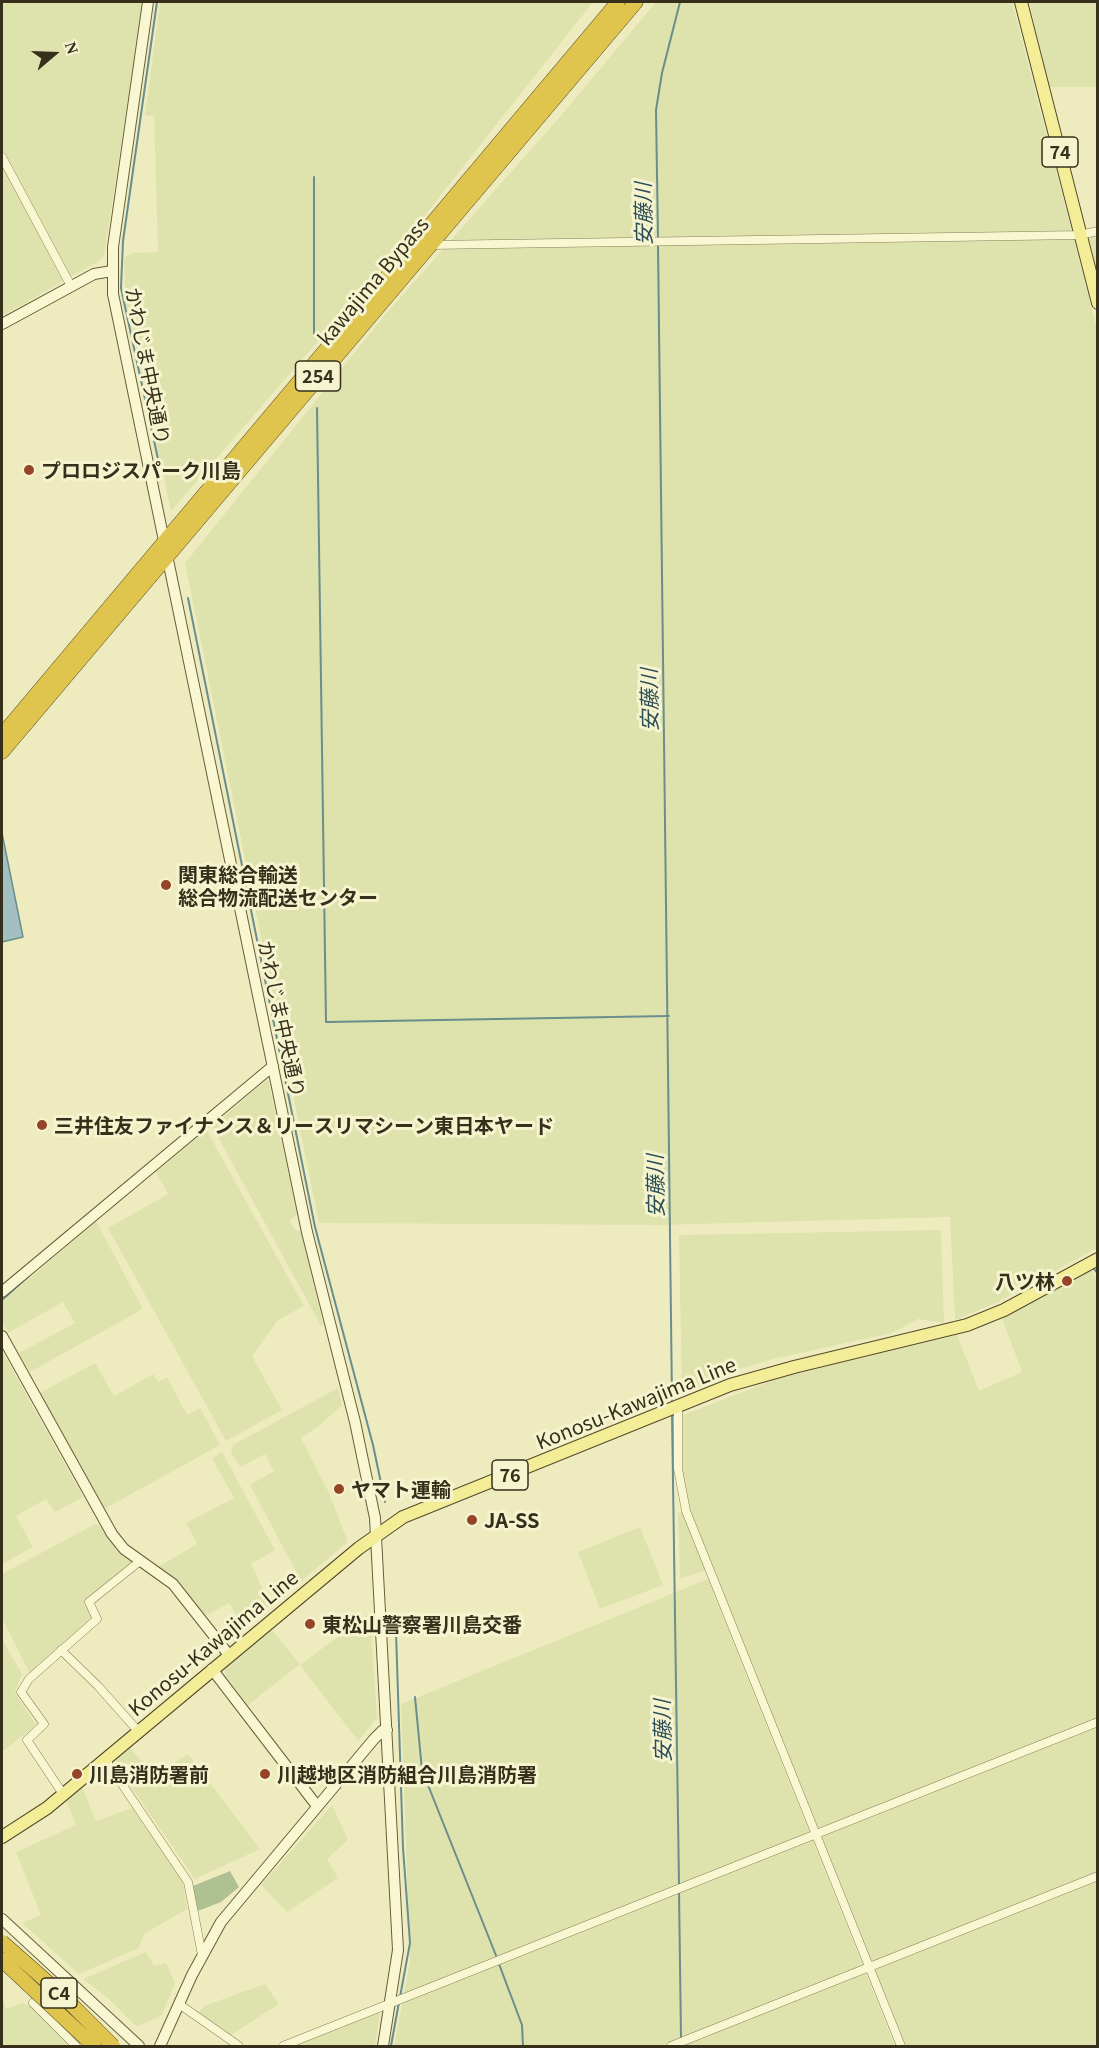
<!DOCTYPE html>
<html>
<head>
<meta charset="utf-8">
<style>
  body { margin:0 }
  #map { position:relative; width:1099px; height:2048px; overflow:hidden; background:#eeecbf; font-family:Georgia,serif }
  canvas { display:block }
  .frame { position:absolute; inset:0; border:3px solid #362f1c; pointer-events:none }
  .north { position:absolute; left:24px; top:24px; width:60px; height:60px; -webkit-text-stroke:4px #f5f4cf; paint-order:stroke; rotate:71deg; font-size:16px; font-weight:700; line-height:24px; text-align:center; color:#362f1c }
  .north::after { content:''; display:block; margin:auto; width:21px; height:27px; background:#362f1c; clip-path:polygon(50% 0,100% 100%,50% 72%,0 100%) }
</style>
</head>
<body>
<div id="map">
<canvas width="1099" height="2048"></canvas>
<div class="frame"></div>
<div class="north">N</div>
</div>
<script>
const g = document.querySelector('canvas').getContext('2d');
g.lineJoin = 'round';
function fillPath(path, color) { g.fillStyle = color; g.fill(path, 'evenodd'); }
function strokePath(path, color, width, dash) { g.strokeStyle = color; g.lineWidth = width; g.lineCap = dash ? 'butt' : 'round'; g.setLineDash(dash || []); g.stroke(path); }
function label(font, color, halo, rows, align = 'center') {
  g.font = font + ' Georgia,"Noto Sans JP",serif'; g.lineWidth = 6; g.setLineDash([]); g.textBaseline = 'middle'; g.strokeStyle = halo; g.fillStyle = color; for (const [text, x, y, turn = 0] of rows) {
    g.save(); g.translate(x, y); g.rotate((+turn || 0) * Math.PI / 180); g.textAlign = isNaN(turn) ? turn : align; if (halo) g.strokeText(text, 0, 0); g.fillText(text, 0, 0); g.restore();
  }
}
const farmland = new Path2D(`
  M2,2H143L104,256L99,261L2,316Z
  M160,2H593L407,238L171,511L126,302L124,258L132,253L158,252L154,116L145,115Z
  M656,2H1012L1097,329V1248L998,1302L955,1320L950,1217L660,1225L319,1223L185,563L384,316L564,112Z
  M1029,2H1097V87H1050Z
  M1097,236H1098L1097,272L1089,238Z
  M268,1079L297,1214L289,1221L296,1231H301L323,1324L321,1326L212,1126Z
  M206,1129L304,1306L278,1320L252,1356L282,1410L226,1441L108,1228L168,1194L156,1172Z
  M96,1221L143,1309L30,1372L19,1353L75,1323L63,1302L8,1333L2,1322V1302Z
  M941,1230L944,1323L918,1319L892,1333L773,1359L736,1370L682,1394L679,1235Z
  M1091,1270L1098,1281L1097,2046H906L683,1492V1415L779,1378L957,1335L979,1391L1022,1372L1002,1318Z
  M2,1351L83,1497L55,1512L46,1499L16,1516L33,1547L2,1564Z
  M95,1363L114,1396L153,1374L158,1382L167,1377L187,1415L200,1408L220,1445L104,1509L101,1507L38,1394Z
  M338,1388L342,1405L319,1426L301,1438L328,1491L348,1542L301,1581L250,1485L274,1471L265,1454L240,1467L231,1452L233,1445Z
  M222,1452L275,1550L251,1564L270,1605L244,1628L229,1603L205,1616L176,1579L158,1567L197,1544L186,1523L234,1498L212,1458Z
  M682,1512L706,1570L680,1579L678,1513Z
  M95,1524L100,1525L117,1551L133,1563L84,1602L93,1618L30,1673L2,1619V1574Z
  M640,1527L663,1585L600,1609L578,1552Z
  M708,1579L895,2046H394L410,1962L401,1704Z
  M370,1613L377,1718L358,1741L300,1665Z
  M272,1630L300,1664L248,1705L225,1675V1667Z
  M2,1639L22,1674L15,1693L36,1725L2,1752Z
  M129,1747L155,1776L188,1754L260,1849L195,1879L118,1768L116,1760Z
  M82,1787L96,1821L132,1808L183,1882L187,1909L144,1934L139,1948L79,1974L22,1923L41,1915L16,1852L76,1825L66,1800Z
  M332,1805L348,1840L327,1859L338,1878L287,1912L261,1885Z
  M146,1952L154,1966L166,1963L175,1983L162,2015L137,2027L108,1998L83,1979Z
  M265,1984L279,2004L231,2035L199,2012L204,2006Z
  M2,1996L6,2009L22,2003L30,2006L69,2046H2Z
  M377,2013L380,2014L375,2046H295Z`);
const cemetery = new Path2D(`
  M230,1871L239,1887L221,1902L198,1911L193,1886Z`);
const water = new Path2D(`
  M2,833L23,937L2,942Z`);
const stream = new Path2D(`
  M157,2L123,241L121,288L158,459
  M658,239L656,110L662,73L680,2
  M658,245L672,1400
  M314,334V177
  M317,408L326,1022L669,1016
  M188,598L315,1227L373,1445L385,1502
  M1094,1269L1098,1274
  M2,1300L29,1276
  M672,1414L679,1885
  M396,1632L403,1848L410,1943L400,1997
  M415,1697L422,1770L497,1958
  M679,1891L681,2038
  M499,1964L522,2025L523,2046
  M391,2046L399,2002`);
const street = new Path2D(`
  M2,157L71,286
  M431,245L1080,235L1098,231
  M678,1405V1469L686,1511L901,2046
  M61,1650L98,1686L138,1731
  M105,1759L188,1882L202,1955
  M63,1794L27,1740L44,1724L21,1692L29,1679L97,1619L89,1602L140,1561
  M41,1994L33,2003L76,2046
  M179,2004L239,2046
  M283,2046L1098,1722
  M671,2046L1098,1876`);
const secondary = new Path2D(`
  M148,2L113,247V294L307,1232L355,1422L375,1518L398,1950L383,2046
  M2,324L94,274L112,271
  M2,1292L273,1066
  M2,1336L112,1534L124,1549L173,1584L229,1655
  M212,1669L317,1806
  M2,1919L139,2046
  M160,2046L192,1975L221,1922L374,1739L382,1731L387,1730`);
const primary = new Path2D(`
  M1021,2L1098,303
  M2,1837L47,1808L359,1548L403,1517L730,1385L794,1367L967,1325L1004,1310L1098,1259`);
const highway = new Path2D(`
  M2,735L618,2
  M2,752L636,2`);
const highwayBridge = new Path2D(`
  M2,1942L61,1994L113,2046
  M2,1960L94,2046`);
const markers = [
  [29,470,6,"#964427"],
  [166,885,6,"#964427"],
  [42,1125,6,"#964427"],
  [1067,1281,6,"#964427"],
  [339,1489,6,"#964427"],
  [472,1520,6,"#964427"],
  [310,1624,6,"#964427"],
  [77,1774,6,"#964427"],
  [265,1774,6,"#964427"]
];
const shields = [
  [1060,152,36],
  [318,376,45],
  [510,1475,36],
  [59,1993,36]
];
const shieldNames = [
  ["74",1060,152],
  ["254",318,376],
  ["76",510,1475],
  ["C4",59,1993]
];
const streetNames = [
  ["kawajima Bypass",373,281,-50],
  ["かわじま中央通り",148,366,79],
  ["かわじま中央通り",282,1019,78],
  ["Konosu-Kawajima Line",636,1403,-22],
  ["Konosu-Kawajima Line",213,1643,-40]
];
const poiNames = [
  ["プロロジスパーク川島",41,470],
  ["関東総合輸送",178,874],
  ["総合物流配送センター",178,897],
  ["三井住友ファイナンス＆リースリマシーン東日本ヤード",54,1125],
  ["八ツ林",1055,1281,"right"],
  ["ヤマト運輸",351,1489],
  ["JA-SS",484,1520],
  ["東松山警察署川島交番",322,1624],
  ["川島消防署前",89,1774],
  ["川越地区消防組合川島消防署",277,1774]
];
const waterNames = [
  ["安藤川",643,214,-91],
  ["安藤川",649,700,-91],
  ["安藤川",655,1186,-91],
  ["安藤川",662,1731,-91]
];
fillPath(farmland, '#dee3ad');
fillPath(cemetery, '#afc093');
fillPath(water, '#a2c0bf');
strokePath(water, '#6a8d8d', 1.5);
strokePath(stream, '#6a8d8d', 2);
strokePath(street, '#867d58', 9);
strokePath(secondary, '#685d3b', 12);
strokePath(primary, '#54492c', 14);
strokePath(highway, '#54492c', 15);
strokePath(street, '#f9f7d2', 8);
strokePath(secondary, '#f9f7d2', 10);
strokePath(primary, '#f2ed96', 12);
strokePath(highway, '#dfc54e', 14);
strokePath(highwayBridge, '#54492c', 15, []);
strokePath(highwayBridge, '#dfc54e', 14);
for (const [x, y, r, color] of markers) { const dot = new Path2D(); dot.arc(x, y, r, 0, 2 * Math.PI); g.fillStyle = color; g.fill(dot); strokePath(dot, '#f5f4cf', 2); }
for (const [x, y, w] of shields) { const box = new Path2D(); box.roundRect(x - w / 2, y - 15, w, 30, 4.5); g.fillStyle = '#f5f4cf'; g.fill(box); strokePath(box, '#362f1c', 1.5); }
label('bold 18px', '#362f1c', null, shieldNames);
label('20px', '#362f1c', '#f5f4cf', streetNames);
label('bold 20px', '#362f1c', '#f5f4cf', poiNames, 'left');
label('italic 21px', '#2b4d56', '#f5f4cf', waterNames);
</script>
</body>
</html>
